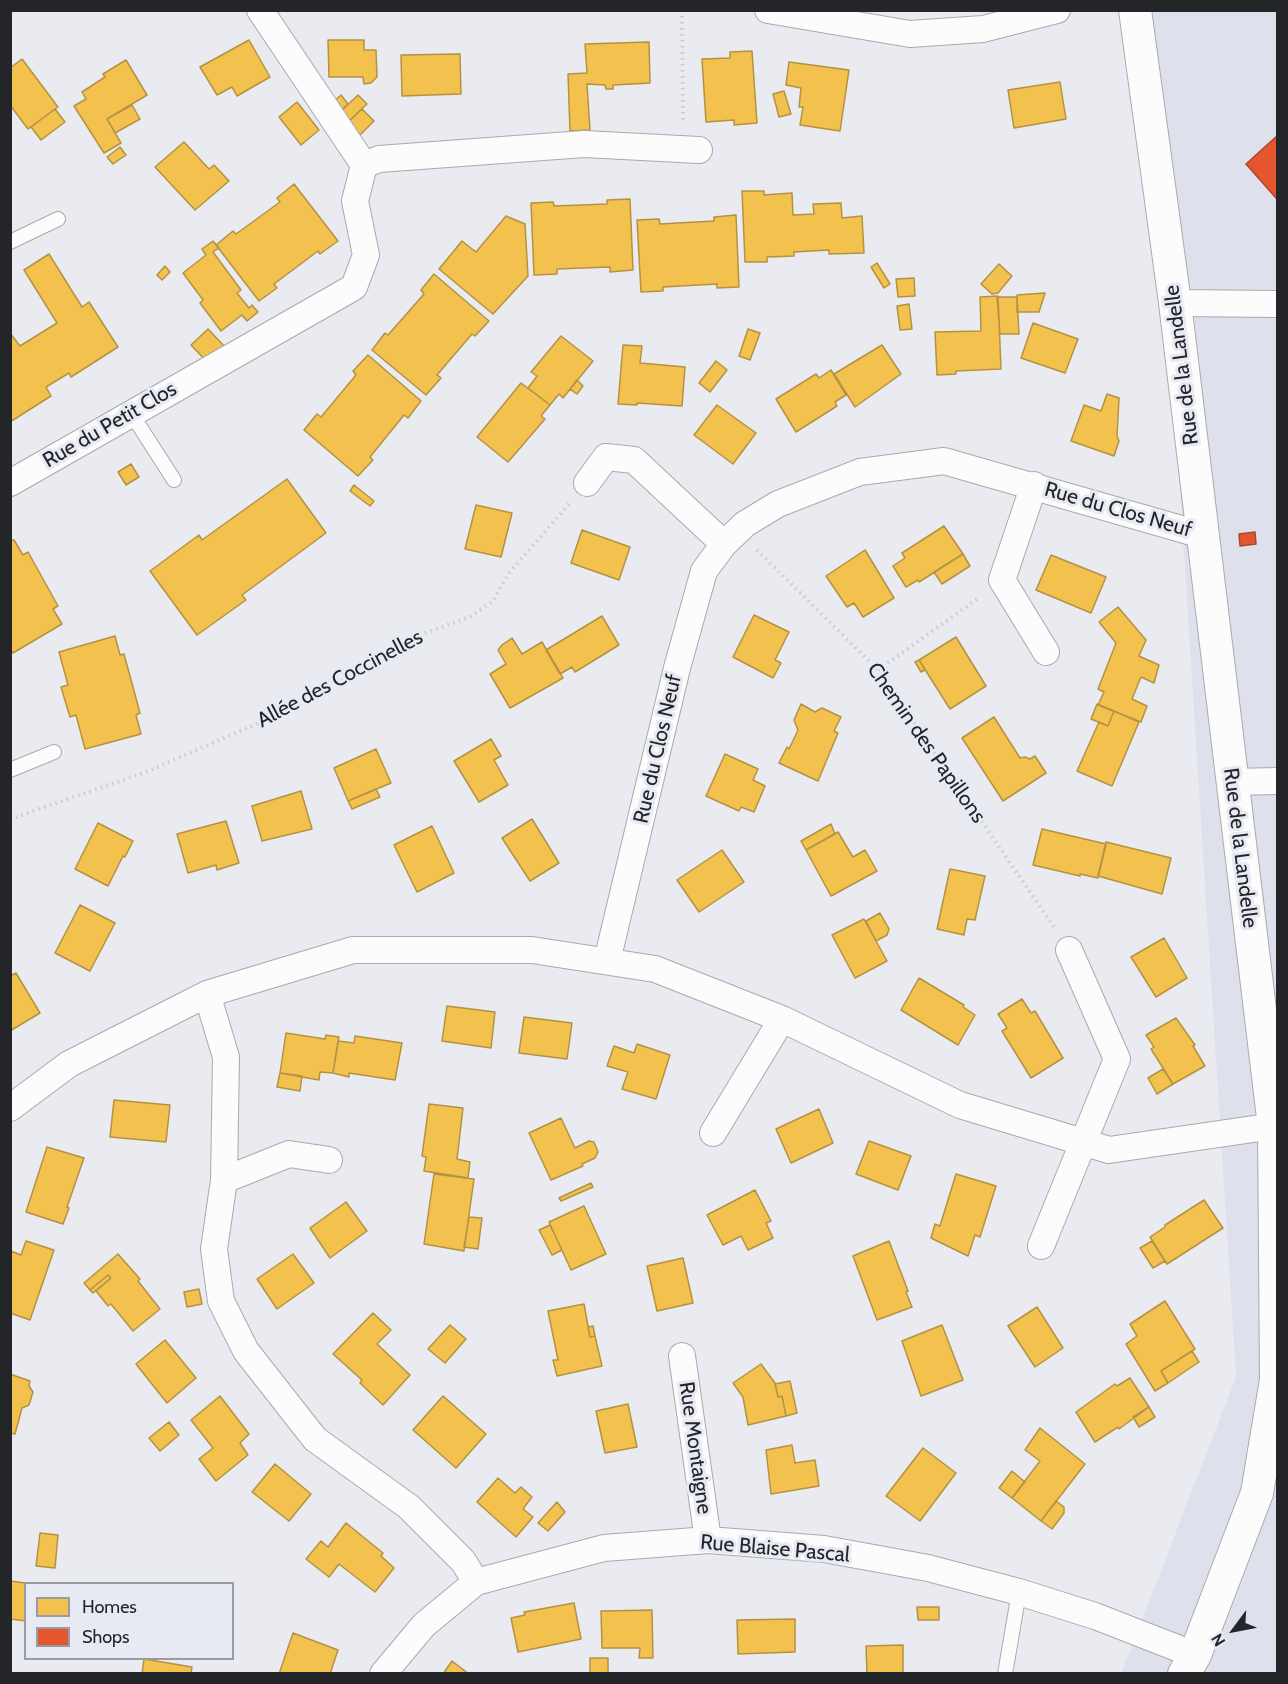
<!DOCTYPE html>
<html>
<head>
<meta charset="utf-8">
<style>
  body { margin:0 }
  #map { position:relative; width:1288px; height:1684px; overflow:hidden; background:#eaebf0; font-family:Cabin,sans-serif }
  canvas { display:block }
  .frame { position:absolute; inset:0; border:12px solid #242529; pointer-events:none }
  .legend { position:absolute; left:24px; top:1582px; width:210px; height:78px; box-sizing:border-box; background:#e7e9f3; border:2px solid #999ba2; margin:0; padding:8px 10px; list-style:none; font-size:18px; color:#242529 }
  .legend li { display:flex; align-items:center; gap:12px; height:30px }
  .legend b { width:30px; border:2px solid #999ba2 }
  .north { position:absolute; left:1204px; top:1600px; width:60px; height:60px; -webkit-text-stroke:4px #e7e9f3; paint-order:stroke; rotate:238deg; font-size:16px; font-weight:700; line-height:24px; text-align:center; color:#242529 }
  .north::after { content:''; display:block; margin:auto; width:21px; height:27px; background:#242529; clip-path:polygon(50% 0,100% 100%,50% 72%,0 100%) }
</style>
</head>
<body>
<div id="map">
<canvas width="1288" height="1684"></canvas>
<div class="frame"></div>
<ul class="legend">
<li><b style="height:16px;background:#f2c14e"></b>Homes</li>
<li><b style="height:16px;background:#e4572e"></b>Shops</li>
</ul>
<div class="north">N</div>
</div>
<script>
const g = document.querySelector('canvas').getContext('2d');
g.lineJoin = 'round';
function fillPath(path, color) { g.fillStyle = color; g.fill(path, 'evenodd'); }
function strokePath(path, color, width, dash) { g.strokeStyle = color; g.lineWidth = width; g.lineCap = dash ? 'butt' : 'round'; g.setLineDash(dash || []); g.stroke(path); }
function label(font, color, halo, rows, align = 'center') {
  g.font = font + ' Cabin,sans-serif'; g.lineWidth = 6; g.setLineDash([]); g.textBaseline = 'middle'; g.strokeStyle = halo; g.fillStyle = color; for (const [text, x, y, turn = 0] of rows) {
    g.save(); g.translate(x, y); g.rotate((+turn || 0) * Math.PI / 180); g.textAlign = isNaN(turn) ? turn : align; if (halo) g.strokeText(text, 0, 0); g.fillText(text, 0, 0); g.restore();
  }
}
const built = new Path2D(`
  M1150,11H1277V1673L1121,1674L1236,1377Z`);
const homes = new Path2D(`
  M249,40L270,77L237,96L232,87L217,95L200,67Z
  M328,40H364V50H376L377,77L371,83L364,84L363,77H329Z
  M649,42L650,83L613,85V89H606L605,85L587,84L590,130L570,131L568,74L587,73L585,44Z
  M752,51L757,123L734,125V120L706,122L702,59L730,58V52Z
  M460,54L461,94L402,96L401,55Z
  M22,59L58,107L28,129L10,105V68Z
  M126,60L147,95L107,119L121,143L104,153L74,106L86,99L82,92L105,77L103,74Z
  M789,62L849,70L840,131L800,125L803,107H799L801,88L786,85Z
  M1060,82L1066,119L1014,128L1008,90Z
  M784,91L791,114L779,117L773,94Z
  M341,95L348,104L339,113L332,103Z
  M358,95L367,104L348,122L339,113Z
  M297,102L319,130L301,145L279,117Z
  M132,105L140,119L115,133L107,119Z
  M55,109L65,122L41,140L31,127Z
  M362,109L374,121L360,135L348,122Z
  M184,142L209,169L214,165L229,181L195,210L155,167Z
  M120,147L126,155L113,164L107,157Z
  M294,184L338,241L320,254L318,251L274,284L277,288L259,301L216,245L233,231L236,234L280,202L277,198Z
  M742,191H764V195L792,193L793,215L814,214L813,204L841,203L842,218L862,216L864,253L829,254V250L794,252V256L767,257V262H745Z
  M630,199L633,270L610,272V267L557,269V274L534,275L531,203L553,202L554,206L607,204V200Z
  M736,215L739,287L717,288V284L663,287V291L641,292L637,220L659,219L660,224L714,221V217Z
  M506,216L525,224L528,276L493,314L439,269L462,241L476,252Z
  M213,241L219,248L213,252L241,290L237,293L249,308L252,305L258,312L247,321L242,315L221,331L200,303L203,300L183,273L206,255L202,249Z
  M49,254L82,307L89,302L118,347L71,377L69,373L46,387L51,396L10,422V333L20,346L57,323L24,270Z
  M877,263L890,284L884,288L871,267Z
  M999,264L1012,276L998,293L992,294L981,284Z
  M165,266L170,272L162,280L157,275Z
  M434,274L489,321L475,336L472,334L437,375L441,378L426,395L372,350L385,333L388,335L424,294L421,290Z
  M914,278L915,296L898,297L896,279Z
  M1045,293L1039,312H1017V295Z
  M998,296L1001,369L956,371V374L937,375L935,332L981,331L980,297Z
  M997,297H1017L1019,334H1000Z
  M909,304L912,329L900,330L897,306Z
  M1033,323L1078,339L1065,373L1021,358Z
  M208,329L226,348L207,362L191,345Z
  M748,329L760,333L750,360L739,356Z
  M561,336L593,361L563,398L559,394L550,405L528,388L537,376L531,372Z
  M623,345L642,346L640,363L685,367L682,406L637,403V405L618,404Z
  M882,345L901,374L855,407L834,374Z
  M368,355L421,401L408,418L404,415L370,457L373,460L358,476L304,430L317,414L321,417L356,375L353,371Z
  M716,361L727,370L710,392L699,383Z
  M831,370L846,395L835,402L837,406L796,432L776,399L816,374L819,378Z
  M577,380L583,386L577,394L570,389Z
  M521,383L550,405L541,416L545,419L508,462L477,437Z
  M1107,394L1119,398L1117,436L1119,441L1114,456L1071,441L1084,405L1101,411Z
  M717,405L756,433L733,464L694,435Z
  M131,464L139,477L126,485L118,472Z
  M287,479L326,533L242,595L246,600L197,635L150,571L199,535L202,540Z
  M354,485L374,501L370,506L350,491Z
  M476,505L512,513L501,557L465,549Z
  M944,526L963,554L919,582L918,580L906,587L893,566L905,558L902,553Z
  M582,530L630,547L619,580L571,563Z
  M14,540L23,555L28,552L58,606L53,609L62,624L13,653L10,649V541Z
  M865,550L894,598L863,617L854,603L847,607L826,576Z
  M963,554L970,566L942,584L934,572Z
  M1051,555L1106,577L1091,613L1036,590Z
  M1118,607L1146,640L1139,656L1159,665L1154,683L1141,677L1132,699L1147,706L1141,722L1098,705L1104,692L1098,689L1116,643L1099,622Z
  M754,615L789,632L775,660L781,663L773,678L733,657Z
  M602,616L619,645L575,672L572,667L560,674L546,650Z
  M115,636L120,655L124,654L140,713L136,715L141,734L85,749L76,715L70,717L61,687L68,685L59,652Z
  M956,637L986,686L950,709L919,660Z
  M512,638L522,654L542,642L563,678L510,708L490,674L506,664L498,650L502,645Z
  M919,660L925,670L921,672L915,662Z
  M801,704L815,712L822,708L841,717L834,731L838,733L818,781L779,763L787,747L789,749L798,730L794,720Z
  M1097,704L1114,711L1108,726L1091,719Z
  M1114,711L1139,722L1112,786L1077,771L1099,722L1108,726Z
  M994,717L1020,758L1025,757L1030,759L1035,756L1046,773L1003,801L962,738Z
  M491,739L501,756L494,760L508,785L479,802L454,761Z
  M376,749L391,783L348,801L334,768Z
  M725,754L758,769L753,780L765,786L754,812L741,807L739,811L706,796Z
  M376,789L380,797L352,809L348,801Z
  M301,791L312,829L262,841L252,806Z
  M532,819L559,863L530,881L502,838Z
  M226,821L239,863L217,870L216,865L188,873L177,834Z
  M98,823L133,841L125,857L123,856L108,886L75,869Z
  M831,824L835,834L806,850L801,841Z
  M432,826L454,873L417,892L394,845Z
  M1042,829L1106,844L1098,878L1080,874V876L1033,865Z
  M838,832L853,857L865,850L877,871L831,896L806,850Z
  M1106,842L1171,858L1162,894L1098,876Z
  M722,850L744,882L699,912L677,880Z
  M950,869L985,876L975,920L967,919L964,935L937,929Z
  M80,905L115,923L90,971L55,953Z
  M880,913L889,929L887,935L876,941L866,921Z
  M864,919L887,961L855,978L832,935Z
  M1164,938L1187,978L1156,997L1131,957Z
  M16,973L40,1013L10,1031V976Z
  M919,978L964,1005L963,1007L975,1015L958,1045L901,1010Z
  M1022,999L1031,1013L1035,1011L1063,1058L1031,1078L1002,1031L1007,1028L998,1014Z
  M447,1006L495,1012L491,1048L442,1041Z
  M524,1017L572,1023L567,1059L519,1053Z
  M1176,1018L1195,1045L1193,1046L1205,1066L1173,1084L1151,1049L1154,1047L1146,1035Z
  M286,1033L325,1039L326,1035L339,1037L333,1073L320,1072L319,1080L280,1073Z
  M355,1036L402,1043L395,1080L349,1073V1077L333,1073L338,1041L354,1043Z
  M637,1044L670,1055L656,1099L622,1089L628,1072L607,1066L614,1046L634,1053Z
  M1163,1069L1173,1084L1157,1094L1148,1078Z
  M280,1073L302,1076L300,1091L277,1087Z
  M114,1100L170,1105L166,1142L110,1137Z
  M429,1104L463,1108L457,1159L470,1162L468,1178L424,1171L426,1157L422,1156Z
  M819,1109L833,1143L791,1163L776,1129Z
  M561,1118L575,1148L589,1141L594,1142L598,1152L595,1158L582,1164L583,1166L551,1180L529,1133Z
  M869,1141L911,1156L898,1190L856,1174Z
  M47,1147L84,1158L67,1207L69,1208L63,1224L26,1212Z
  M434,1174L474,1179L464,1251L424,1244Z
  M956,1174L996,1186L980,1237L975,1235L968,1256L931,1238L935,1224L940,1226Z
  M591,1183L593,1187L561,1201L559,1198Z
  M755,1190L771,1221L766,1223L773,1238L748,1250L741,1236L723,1245L707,1215Z
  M1204,1200L1223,1228L1167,1264L1150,1237L1165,1227V1225Z
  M346,1202L367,1231L330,1258L310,1228Z
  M584,1206L606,1254L571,1270L549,1222Z
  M469,1217L482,1218L478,1249L464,1247Z
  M550,1225L562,1250L552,1255L539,1230Z
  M26,1241L54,1250L30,1320L10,1313V1254L11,1251L21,1255Z
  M889,1241L908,1291L906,1292L912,1307L877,1320L853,1256Z
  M1152,1241L1165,1261L1153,1268L1140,1248Z
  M118,1254L140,1279L138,1281L160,1309L133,1331L111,1304L108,1306L96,1291L111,1278L108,1275L90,1290L84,1283Z
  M293,1254L314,1283L277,1309L257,1279Z
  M683,1258L693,1303L657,1311L647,1266Z
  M108,1275L111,1278L93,1293L90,1290Z
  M199,1289L202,1304L187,1307L184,1292Z
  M1165,1301L1195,1349L1161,1371L1168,1383L1155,1391L1126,1344L1137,1336L1130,1324Z
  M584,1304L590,1337L595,1336L602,1366L557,1376L553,1360H558L548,1311Z
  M1037,1307L1063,1348L1035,1367L1008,1326Z
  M373,1313L391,1330L377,1344L410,1375L383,1405L360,1383L362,1380L333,1354Z
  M450,1325L466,1339L445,1363L428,1349Z
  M942,1325L963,1380L921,1396L902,1341Z
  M593,1326L595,1336L590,1337L588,1327Z
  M165,1340L196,1378L167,1403L136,1364Z
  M1192,1351L1199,1362L1168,1383L1161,1371Z
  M761,1364L775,1383L778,1397L782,1396L786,1416L748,1425L743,1397L733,1383Z
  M10,1374L30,1381L29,1386L33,1392L29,1405L22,1408L15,1434L10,1433Z
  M1130,1378L1149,1407L1119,1429L1118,1427L1095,1442L1076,1412L1115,1384L1117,1386Z
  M790,1381L797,1413L786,1416L782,1396L778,1397L775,1384Z
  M220,1396L249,1434L240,1443L248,1455L216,1481L199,1459L213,1448L191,1420Z
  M443,1396L486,1434L456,1468L413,1430Z
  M628,1404L637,1447L605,1453L596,1411Z
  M1149,1407L1155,1417L1139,1427L1133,1417Z
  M169,1422L179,1435L160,1451L149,1438Z
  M1040,1428L1085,1464L1041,1521L1012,1498L1040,1461L1025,1450Z
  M792,1445L795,1463L815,1460L819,1486L771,1494L766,1450Z
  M923,1448L956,1473L920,1521L886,1496Z
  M275,1464L311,1494L289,1521L252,1492Z
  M1012,1471L1025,1482L1012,1498L999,1488Z
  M498,1478L515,1493L521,1487L532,1497L523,1509L533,1517L516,1537L477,1502Z
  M1056,1501L1064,1507V1513L1052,1529L1041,1521Z
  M557,1502L565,1512L548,1531L538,1523Z
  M346,1523L383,1553L381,1556L394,1568L375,1592L339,1564L329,1577L306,1559L321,1541L328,1547Z
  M40,1533L58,1535L55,1568L36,1566Z
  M10,1581L33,1584H26V1621L10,1619Z
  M574,1603L581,1639L518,1652L511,1618L525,1615L524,1612Z
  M917,1607H939V1620H918Z
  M652,1610L653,1658H639L640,1648H602L601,1611Z
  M795,1619V1652L738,1654L737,1620Z
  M293,1633L338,1650L330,1674H279Z
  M903,1645V1674H867L866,1646Z
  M590,1658H608V1674H590Z
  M144,1659L192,1667L191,1674H142Z
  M452,1661L469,1674H443Z`);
const shops = new Path2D(`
  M1278,135V197L1276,198L1246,164Z
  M1255,532L1256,544L1240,546L1239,534Z`);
const path = new Path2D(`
  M682,10L683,121
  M757,550L878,670L1054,927
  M878,670L980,597
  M10,819L146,772L300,705L425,633L470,617L493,601L509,573L569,504`);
const service = new Path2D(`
  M10,242L58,219
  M131,413L174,480
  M10,770L54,752
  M1005,1674L1019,1592`);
const minor = new Path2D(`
  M768,10L910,34L983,29L1057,10
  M364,165L379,159L584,144L699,150
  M1175,303L1278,304
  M10,483L354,287L366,255L355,201L364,165L260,10
  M587,483L606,457L634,460L724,544
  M1034,485L1002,580L1046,652
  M1232,782L1278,781
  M607,961L677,668L704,571L724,544L745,524L778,504L860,472L944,461L1202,535
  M207,994L226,1057L224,1180L214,1249L221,1301L246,1351L315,1439L409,1507L463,1561L476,1582
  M10,1108L69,1064L207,994L353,950H532L655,969L782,1019L960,1105L1109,1150L1274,1126
  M713,1133L782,1019
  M224,1180L289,1154L329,1160
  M1041,1246L1117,1059L1069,950
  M682,1356L708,1540
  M383,1674L424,1625L476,1582L604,1548L708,1540L824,1549L928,1568L1019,1592L1095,1616L1195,1655`);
const tertiary = new Path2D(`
  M1135,10L1175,303L1274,1126L1276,1380L1257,1493L1195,1655L1184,1674`);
const streetNames = [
  ["Rue de la Landelle",1182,365,-97],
  ["Rue du Petit Clos",110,425,-30],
  ["Rue du Clos Neuf",1118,510,16],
  ["Allée des Coccinelles",340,679,-28],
  ["Chemin des Papillons",926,743,55],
  ["Rue du Clos Neuf",658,749,-77],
  ["Rue de la Landelle",1240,848,83],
  ["Rue Montaigne",695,1448,82],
  ["Rue Blaise Pascal",775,1549,5]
];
fillPath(built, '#dee0ec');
fillPath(homes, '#f2c14e');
strokePath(homes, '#b49243', 1.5);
fillPath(shops, '#e4572e');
strokePath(shops, '#aa482c', 1.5);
strokePath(service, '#a9aaad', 16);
strokePath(minor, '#a9aaad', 28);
strokePath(tertiary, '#a9aaad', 34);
strokePath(path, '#cacbce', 4, [1.5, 4.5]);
strokePath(service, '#fcfcfd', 14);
strokePath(minor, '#fcfcfd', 26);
strokePath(tertiary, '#fcfcfd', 32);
label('21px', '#242529', '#e7e9f3', streetNames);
</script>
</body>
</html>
